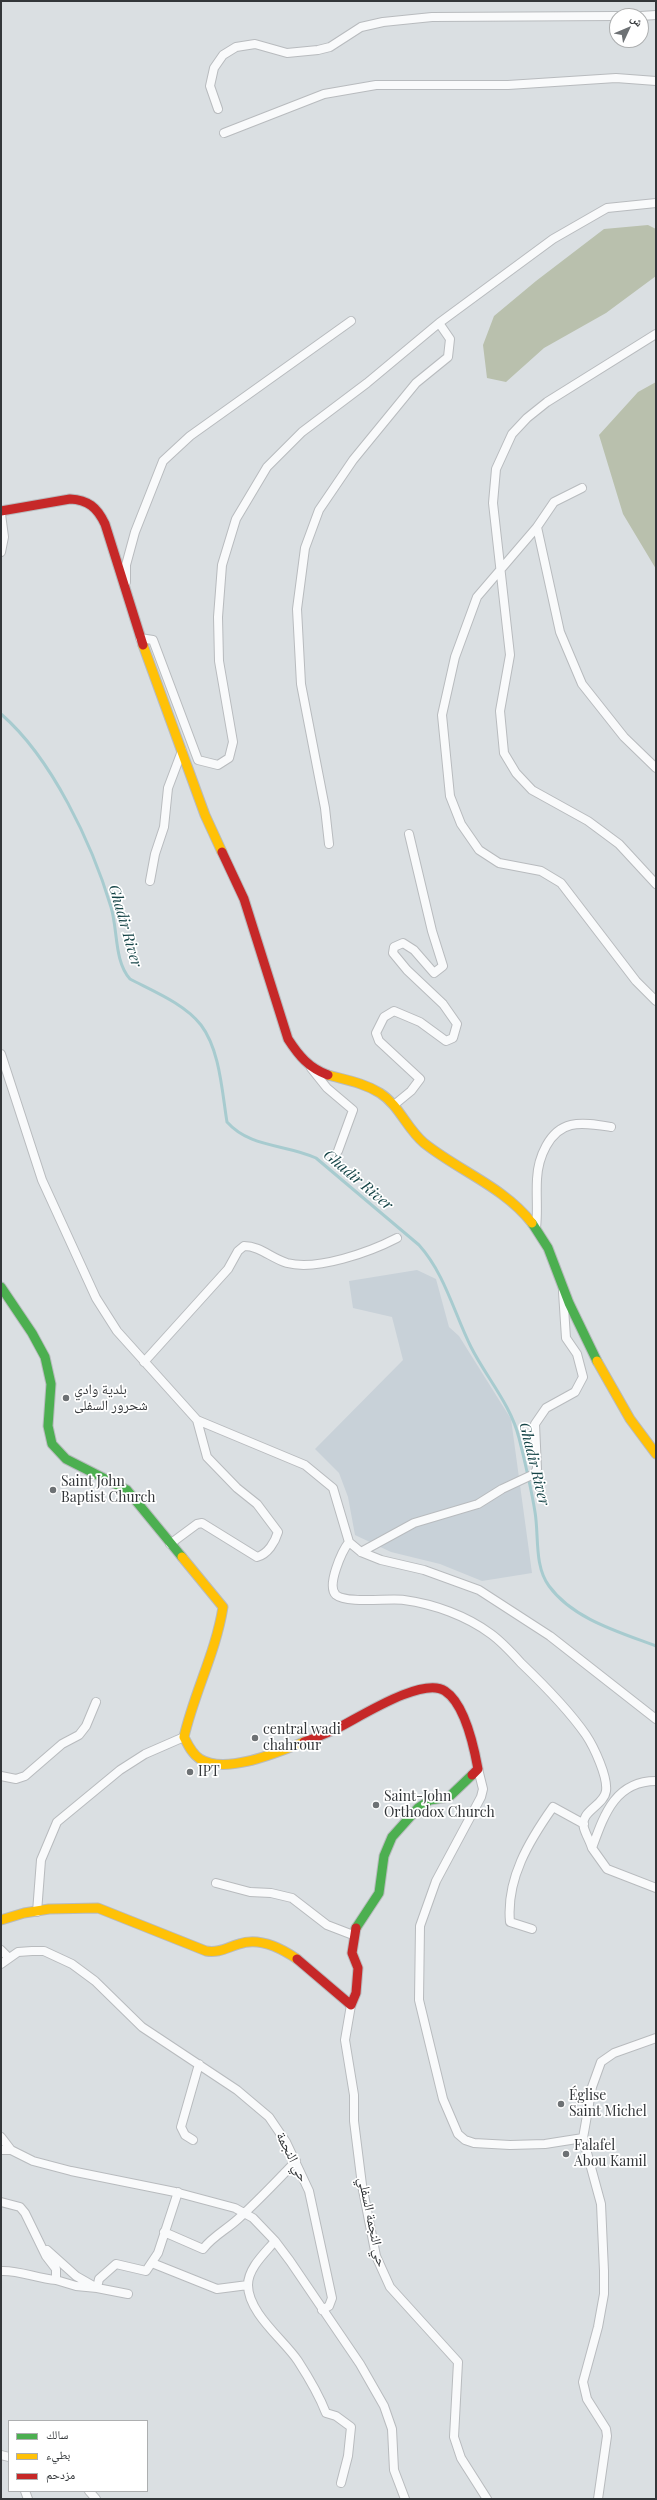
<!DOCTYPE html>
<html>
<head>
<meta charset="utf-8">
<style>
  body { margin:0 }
  #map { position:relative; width:657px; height:2500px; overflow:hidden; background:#dadfe2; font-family:"Playfair Display","Noto Naskh Arabic",serif }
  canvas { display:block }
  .frame { position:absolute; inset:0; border:2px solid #333639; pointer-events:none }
  .legend { position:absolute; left:8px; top:2420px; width:140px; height:72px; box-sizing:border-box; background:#fff; border:1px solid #adafb0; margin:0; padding:5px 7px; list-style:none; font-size:12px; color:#333639 }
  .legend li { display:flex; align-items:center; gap:8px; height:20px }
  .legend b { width:20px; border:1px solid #adafb0 }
  .north { position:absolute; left:609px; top:8px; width:40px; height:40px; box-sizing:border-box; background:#fff; border:1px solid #adafb0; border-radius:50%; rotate:46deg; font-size:11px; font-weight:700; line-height:16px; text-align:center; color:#333639 }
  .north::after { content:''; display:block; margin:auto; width:14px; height:18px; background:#6d7174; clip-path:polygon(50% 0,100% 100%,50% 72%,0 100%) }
</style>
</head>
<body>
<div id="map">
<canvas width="657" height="2500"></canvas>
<div class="frame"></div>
<ul class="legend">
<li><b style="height:5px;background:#4caf50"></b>سالك</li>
<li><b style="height:5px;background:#ffc107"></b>بطيء</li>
<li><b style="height:5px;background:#c62828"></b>مزدحم</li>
</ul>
<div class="north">ش</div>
</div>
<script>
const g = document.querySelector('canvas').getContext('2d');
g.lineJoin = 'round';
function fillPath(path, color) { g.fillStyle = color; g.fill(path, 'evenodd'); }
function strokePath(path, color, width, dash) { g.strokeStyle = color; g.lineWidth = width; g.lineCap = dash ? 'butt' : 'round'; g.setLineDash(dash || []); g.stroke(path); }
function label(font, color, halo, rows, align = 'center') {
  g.font = font + ' "Playfair Display","Noto Naskh Arabic",serif'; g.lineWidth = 3.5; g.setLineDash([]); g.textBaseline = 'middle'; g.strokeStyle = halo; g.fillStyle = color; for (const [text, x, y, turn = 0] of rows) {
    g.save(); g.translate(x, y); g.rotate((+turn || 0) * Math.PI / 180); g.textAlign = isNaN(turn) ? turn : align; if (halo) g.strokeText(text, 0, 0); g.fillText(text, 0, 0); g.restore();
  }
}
const built = new Path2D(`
  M417,1270L436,1279L449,1327L459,1336L511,1419L532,1573L482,1581L440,1564L391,1552L355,1535L348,1497L339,1473L315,1449L403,1360L392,1317L353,1308L349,1281Z`);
const forest = new Path2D(`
  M648,225L656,229V276L606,313L544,348L506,382L487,378L483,345L494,316L536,281L604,229Z
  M656,382V569L623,514L599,435L638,392Z`);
const stream = new Path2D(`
  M1,714C52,758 92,844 111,907C118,930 114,961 130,979C153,991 185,1004 201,1025C220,1050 222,1092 227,1122C250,1148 286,1144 316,1158L419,1245C445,1274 454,1313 471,1347C486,1377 511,1405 519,1438C525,1462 531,1487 535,1512C539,1535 534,1566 549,1586C573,1619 619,1632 656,1646`);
const street = new Path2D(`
  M641,16L656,15
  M218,109L210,86L214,68L223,55L236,47L255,44L287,53L318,50L330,47L361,27L383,22L432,17L617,16
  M224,133L324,94L376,85H508L616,78L656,81
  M656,334L547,402L527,418L512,434L496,469L493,503L510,655L500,711L504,753L516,773L532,790L588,821L619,844L656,884
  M1,514L4,537L1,552
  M537,527L554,502L582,488
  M126,582V565L135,532L163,461L190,436L351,321
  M140,638L153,640L198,760L218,765L229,758L233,742L219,661L218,617L222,565L236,519L267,467L302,432L367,383L439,323L553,239L607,208L656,203
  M656,768L624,737L582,684L560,632L537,527L477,597L455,657L442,715L450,796L461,824L479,850L499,863L541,871L561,883L636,981L656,1001
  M329,844L325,808L301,684L297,609L305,548L319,510L353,460L416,383L448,357L450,339L439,323
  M150,881L155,854L164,827L168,788L182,751
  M1,1054L42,1180L96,1298L117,1331L197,1420L305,1465L333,1488L349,1542L361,1552L381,1560L424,1570L479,1590L550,1636L656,1719
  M311,1068L327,1088L353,1110L338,1151
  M394,1105L411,1091L420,1079L379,1041L376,1033L384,1017L394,1011L420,1022L446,1041L453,1038L457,1024L443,1004L407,970L393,953L394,947L403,943L414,950L434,973L443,966L432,931L409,834
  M536,1228C538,1211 536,1196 537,1179C538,1158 549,1130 571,1125C583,1122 599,1125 611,1127
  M144,1362L228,1269L238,1251L244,1246C260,1246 271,1258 287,1263C317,1271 370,1252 397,1238
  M349,1542C342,1551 326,1586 336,1595C347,1604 389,1598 404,1600C434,1604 467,1616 491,1634C502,1642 512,1653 521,1663C544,1685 568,1709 586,1735C594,1747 608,1777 606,1791C604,1806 579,1811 584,1828C586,1835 590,1841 592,1848
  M170,1544L197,1524L202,1523L257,1557C268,1554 275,1542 278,1532L257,1504L237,1488L207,1457L197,1420
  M361,1552L414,1523L478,1504L502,1489L534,1474L537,1469L535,1424L546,1408L575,1392L583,1377L577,1354L566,1338L563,1292
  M478,1769L483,1789L481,1797L436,1881L420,1926L419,2000L443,2099L458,2134L465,2140L474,2143L510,2145L545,2144L583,2138
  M1,1776L16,1779L25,1776L62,1744L79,1735L86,1726L96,1702
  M656,1781C615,1781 604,1815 592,1848L607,1869L656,1888
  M216,1883L250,1892L271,1893L292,1898L327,1925L353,1935
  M37,1912L41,1860L57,1822L120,1770L145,1754L184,1737
  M532,1929L510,1922C506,1879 529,1841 553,1807L584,1824
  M1,1950L9,1958
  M1,1964L18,1952L32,1951H44L72,1964L95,1981L142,2027L237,2090L269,2117L286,2142L309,2191L332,2298L329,2306L322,2310
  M351,2005L345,2040L354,2095V2121L362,2185L376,2256L390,2287L458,2362L454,2437L461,2458L487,2499
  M1,2137L11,2150
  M193,2140L185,2135L181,2127L199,2064
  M1,2150H11L33,2161L71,2171L175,2192L235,2208L253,2218L275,2241L290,2261L360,2364L384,2406L392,2429L394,2470L405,2499
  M1,2202L20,2207L25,2213L46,2256L56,2269V2280C37,2279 20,2270 1,2271
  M164,2232L203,2249C213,2236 226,2230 238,2219C258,2201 277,2181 296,2161
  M275,2241C265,2253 248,2268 248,2285C248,2313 284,2340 298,2361C309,2378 319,2395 326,2413L336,2416L351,2427L348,2456L341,2483
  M47,2250L76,2276L97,2288L128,2294
  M152,2263L217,2289L248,2285
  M56,2280L76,2286L97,2288L99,2279L116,2264L146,2271L158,2253L178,2192
  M1,2455L9,2457
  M25,2491L28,2499
  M89,2491L96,2499
  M598,2499L607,2436L606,2429L587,2399L583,2382L598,2327L604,2294V2271L601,2204L583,2138L592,2087L601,2062L614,2053L656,2038`);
const fast = new Path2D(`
  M532,1223L548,1248L569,1303L597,1361
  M1,1287L32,1333L45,1357L51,1384L48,1426L52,1444L66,1459L127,1490L182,1557
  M356,1928L379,1893L384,1856L392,1837L418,1808L430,1800L449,1797L472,1775`);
const slow = new Path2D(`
  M143,645L205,815L222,852
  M328,1075C346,1080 364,1083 380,1093C399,1105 407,1129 424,1143C459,1171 504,1187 532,1223
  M597,1361L630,1419L656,1454
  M182,1557L223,1607C216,1652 194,1693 184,1737C188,1745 192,1754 200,1759C226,1775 278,1752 304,1742
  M1,1920L24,1913L49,1909L98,1908L206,1951C219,1953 226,1948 239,1944C259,1937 281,1948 297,1959`);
const jam = new Path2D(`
  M1,511L70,499C88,500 97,507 105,524L143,645
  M222,852L244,899L288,1039C299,1056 309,1068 328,1075
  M304,1742C316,1738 327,1733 338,1728C360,1717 423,1676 445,1691C465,1704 474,1747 478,1769L472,1775
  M297,1959L351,2005L356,1993L358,1968L352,1953L356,1928`);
const markers = [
  [66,1398,4,"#6d7174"],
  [53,1490,4,"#6d7174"],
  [255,1738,4,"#6d7174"],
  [190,1772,4,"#6d7174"],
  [376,1805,4,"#6d7174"],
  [561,2104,4,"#6d7174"],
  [566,2154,4,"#6d7174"]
];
const poiNames = [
  ["بلدية وادي",74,1390],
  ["شحرور السفلى",74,1406],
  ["Saint John",61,1482],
  ["Baptist Church",61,1498],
  ["central wadi",263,1730],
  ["chahrour",263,1746],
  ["IPT",198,1772],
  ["Saint-John",384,1797],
  ["Orthodox Church",384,1813],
  ["Église",569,2096],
  ["Saint Michel",569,2112],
  ["Falafel",574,2146],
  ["Abou Kamil",574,2162]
];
const streetNames = [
  ["حي النجمة",292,2157,63],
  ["حي النجمة السفلي",372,2222,78]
];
const waterNames = [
  ["Ghadir River",125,926,74],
  ["Ghadir River",358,1180,40],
  ["Ghadir River",534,1464,76]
];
fillPath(built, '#c8d1d8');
fillPath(forest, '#b9c0ad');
strokePath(stream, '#a7cbcf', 3);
strokePath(street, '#b8bbbe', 10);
strokePath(fast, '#b8bbbe', 11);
strokePath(slow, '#b8bbbe', 11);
strokePath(jam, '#b8bbbe', 11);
strokePath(street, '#f9fafb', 8);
strokePath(fast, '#4caf50', 9);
strokePath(slow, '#ffc107', 9);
strokePath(jam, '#c62828', 9);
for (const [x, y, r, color] of markers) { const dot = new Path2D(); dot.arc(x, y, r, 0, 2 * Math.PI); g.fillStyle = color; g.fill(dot); strokePath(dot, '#fff', 1.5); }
label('14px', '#333639', '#fff', poiNames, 'left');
label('14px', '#333639', '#fff', streetNames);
label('italic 15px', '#144346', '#fff', waterNames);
</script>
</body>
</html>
